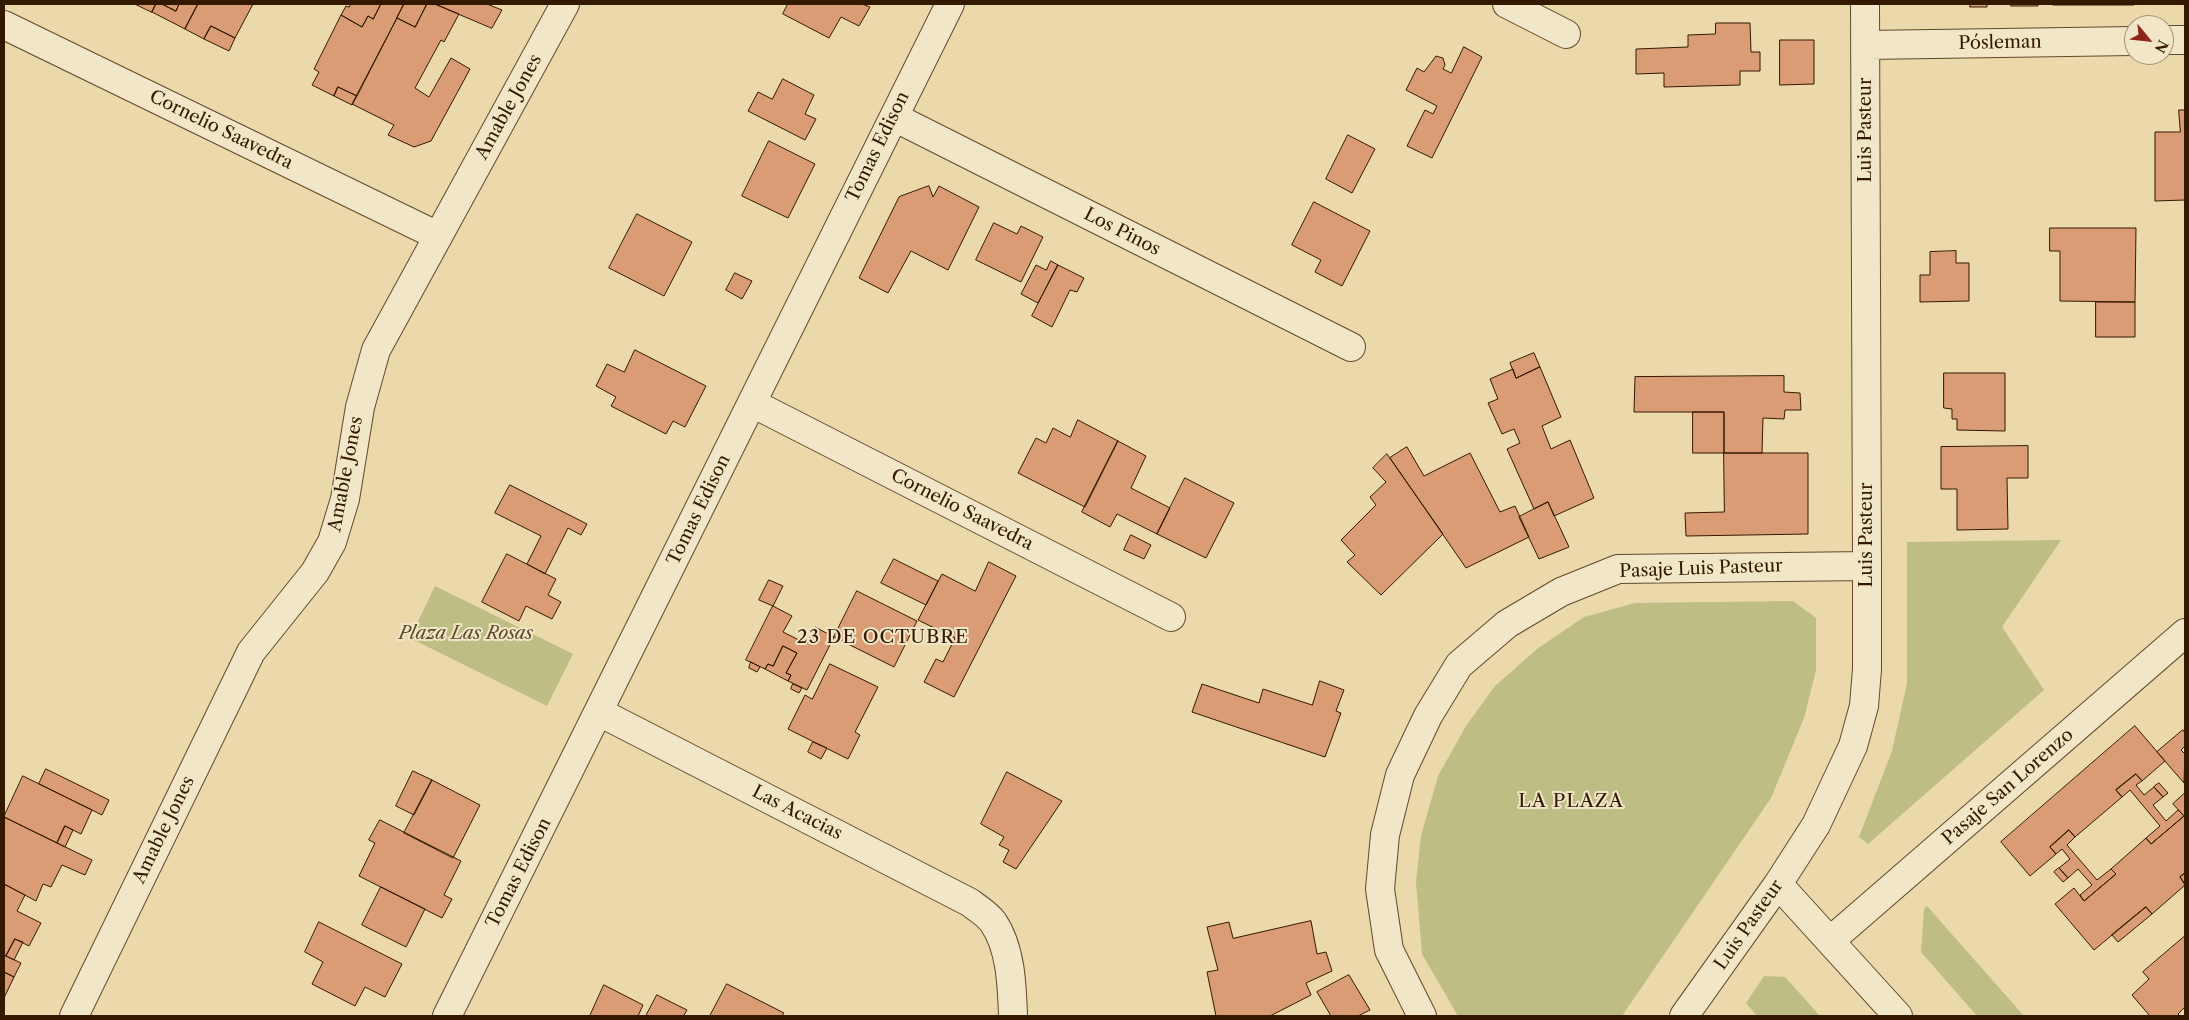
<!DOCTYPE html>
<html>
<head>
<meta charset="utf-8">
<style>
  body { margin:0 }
  #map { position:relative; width:2189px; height:1020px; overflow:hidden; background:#ebd8ab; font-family:"Libre Caslon Text",serif }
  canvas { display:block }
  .frame { position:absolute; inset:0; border:5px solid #331900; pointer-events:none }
  .north { position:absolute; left:2124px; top:15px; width:50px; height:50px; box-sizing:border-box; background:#f2e6c8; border:1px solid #a69478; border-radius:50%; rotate:118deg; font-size:14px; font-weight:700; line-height:20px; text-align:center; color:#331900 }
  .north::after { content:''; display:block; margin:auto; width:18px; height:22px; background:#8f2418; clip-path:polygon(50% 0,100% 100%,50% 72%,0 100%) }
</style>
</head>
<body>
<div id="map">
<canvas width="2189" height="1020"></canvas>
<div class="frame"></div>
<div class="north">N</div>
</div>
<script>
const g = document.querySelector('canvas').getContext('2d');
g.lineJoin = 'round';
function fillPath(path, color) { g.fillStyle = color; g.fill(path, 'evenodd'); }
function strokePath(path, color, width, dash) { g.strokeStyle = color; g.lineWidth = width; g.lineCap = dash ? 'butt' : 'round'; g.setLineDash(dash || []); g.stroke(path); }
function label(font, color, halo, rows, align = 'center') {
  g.font = font + ' "Libre Caslon Text",serif'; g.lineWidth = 4; g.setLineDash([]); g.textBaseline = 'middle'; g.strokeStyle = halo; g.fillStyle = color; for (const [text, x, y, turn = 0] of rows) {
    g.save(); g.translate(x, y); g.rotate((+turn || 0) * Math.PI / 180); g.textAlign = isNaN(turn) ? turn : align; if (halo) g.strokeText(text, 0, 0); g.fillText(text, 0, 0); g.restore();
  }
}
const green = new Path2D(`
  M2061,540L2002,627L2044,690L1868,844L1859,837L1892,751L1907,683V542Z
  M435,586L573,654L547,706L410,638Z
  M1793,601L1816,618V670L1804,718L1771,798L1622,1016H1458L1422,954L1416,882L1421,836L1438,776L1466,726L1495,686L1537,649L1584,617L1635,603Z
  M1927,906L2024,1016H1977L1921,952L1924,909Z
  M1764,976L1785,977L1820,1016H1757L1746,1003Z`);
const building = new Path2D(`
  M135,4H156L152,12Z
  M156,4H162L176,11L179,4H198L185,29L152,12Z
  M162,4H179L176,11Z
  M198,4H253L235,38L211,26L204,39L185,29Z
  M351,4H381L373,19L368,16L362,27L341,15L346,6L349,7Z
  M381,4H404L357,96L338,87L334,96L312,85L319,72L314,69L341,15L362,27L368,16L373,19Z
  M404,4H427L415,27L397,18Z
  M427,4H435L459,14L444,42L441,40L415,88L429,97L451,58L470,69L431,141L414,147L388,135L394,125L352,104L397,18L415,27Z
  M435,4H487L502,10L492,28Z
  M788,4H862L870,7L859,26L841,17L829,38L783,14Z
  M1971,4H1987V7H1970Z
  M2011,4H2038V6H2011Z
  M2053,4H2134V5H2053Z
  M1716,23H1750L1751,52H1760V71H1740V85L1664,87V73L1636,74V49L1688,47V35L1715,34Z
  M211,26L235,38L229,51L204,39Z
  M1780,40H1814V84L1780,85Z
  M1464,47L1482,57L1432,158L1407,146L1425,110L1433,114L1437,106L1406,90L1417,68L1424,72L1436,56L1443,58L1445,65L1443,69L1451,73Z
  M783,79L814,95L805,114L816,119L805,140L748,111L758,92L772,99Z
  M338,87L357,96L352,105L334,96Z
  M2179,110H2185V200L2155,201V132H2180Z
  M1348,135L1375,149L1352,193L1326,179Z
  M769,141L815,164L788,218L742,196Z
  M929,186L933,197L939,186L979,207L948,270L911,251L888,293L859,278L899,197Z
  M1314,202L1370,231L1342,286L1315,272L1321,260L1292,245Z
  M637,214L692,242L664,296L609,268Z
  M994,223L1017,234L1021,226L1043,237L1021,282L976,260Z
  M2050,228H2136L2135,302L2060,301V251H2050Z
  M1956,251V263H1969V301L1920,302V275H1930V252Z
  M1051,261L1058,265L1038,303L1021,294L1036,265L1046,270Z
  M1058,265L1084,278L1077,292L1070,290L1052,327L1032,316Z
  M735,273L752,281L742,299L726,290Z
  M2096,302H2135V337H2096Z
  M635,350L706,386L685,427L673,421L666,434L611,406L616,397L596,386L607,364L624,372Z
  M1534,353L1540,367L1516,378L1510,363Z
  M1540,367L1561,417L1542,426L1551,449L1570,440L1594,498L1554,516L1548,502L1534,509L1507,449L1520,443L1514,429L1502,434L1488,403L1498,399L1490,379L1513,369L1516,378Z
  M1944,373H2005V431L1957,430V419H1952V409L1944,408Z
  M1784,376V392L1800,393L1801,410H1785L1784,419L1763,418L1762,453H1724V412H1634L1635,377Z
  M1693,412H1724V453H1693Z
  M1078,420L1118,441L1085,507L1018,473L1036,438L1046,443L1053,428L1070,437Z
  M1118,441L1146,456L1131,488L1170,508L1157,534L1117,514L1110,527L1082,512Z
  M2028,446V478H2007L2008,529L1957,530V489H1941V447Z
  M1407,447L1424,476L1470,453L1500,512L1515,506L1529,537L1466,568L1390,458Z
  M1724,453H1808V534L1686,536L1685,513L1724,512Z
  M1387,454L1443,534L1381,595L1347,562L1355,555L1341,540L1376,505L1370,497L1386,482L1373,468Z
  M1185,478L1234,503L1206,558L1157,534Z
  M510,485L587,524L581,535L568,528L545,574L527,564L541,536L495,513Z
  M1548,502L1569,547L1539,559L1519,517Z
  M1131,535L1151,545L1144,559L1124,550Z
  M507,554L556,579L548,595L561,602L552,619L526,606L519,621L482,602Z
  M894,559L938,581L926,605L881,583Z
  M989,562L1016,576L954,697L924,682L936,659L943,662L955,638L918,620L942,574L975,591Z
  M769,580L783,586L773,606L759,600Z
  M857,591L917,621L894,667L834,637Z
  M773,606L792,616L783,632L807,644L815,627L834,637L807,690L788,681L791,675L786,673L797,653L783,646L773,666L768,664L765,669L746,660Z
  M783,646L797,653L786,673L791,675L788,681L765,669L768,664L773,666Z
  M751,662L760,667L757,672L749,668Z
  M830,664L878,687L855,732L860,735L848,759L788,729L805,695L812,699Z
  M1320,681L1344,690L1336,711L1341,713L1325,757L1192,712L1202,684L1259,703L1263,689L1312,705Z
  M793,684L802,688L799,693L791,689Z
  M2135,726L2165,761L2142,781L2136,774L2116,790L2122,797L2075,837L2069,830L2050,847L2056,854L2030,876L2001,842Z
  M2183,730L2185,733V746L2181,750L2185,754L2184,783L2157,752Z
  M813,742L827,748L821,759L808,752Z
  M46,769L109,800L102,815L39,784Z
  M413,771L432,780L414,815L396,806Z
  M1007,772L1062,801L1016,869L1003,862L1009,850L999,845L1004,837L981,824Z
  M2136,774L2142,781L2136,785L2144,795L2154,787L2163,797L2153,805L2166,821L2178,810L2184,816L2151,844L2146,838L2160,826L2130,790L2122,797L2116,790Z
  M23,776L92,810L81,834L65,826L57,843L4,817Z
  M432,780L480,805L453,858L404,833Z
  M2159,783L2168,793L2163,797L2154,787Z
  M2185,793V873L2180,877L2185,885L2152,914L2146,907L2094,950L2055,904L2074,888L2084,901L2116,874L2111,869L2146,838L2151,844L2184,816L2173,804Z
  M4,817L92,860L85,875L62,865L51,887L43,884L36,901L4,884Z
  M380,820L461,861L444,895L452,899L442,918L359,876L375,843L369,840Z
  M65,826L73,830L65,847L57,843Z
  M2069,830L2075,837L2067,845L2097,880L2111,869L2116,874L2084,901L2080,895L2092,885L2078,869L2068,878L2059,868L2070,859L2062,849L2056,854L2050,847Z
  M2059,868L2068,878L2063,882L2054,872Z
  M2185,873V884L2180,877Z
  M4,884L25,895L17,911L41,923L29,946L15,939L6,956L4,955Z
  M381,887L425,909L406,947L362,925Z
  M2146,907L2152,914L2118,942L2112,935Z
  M1311,921L1317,954L1326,952L1332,971L1306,983L1311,995L1270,1016H1216L1207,972L1218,970L1207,927L1229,922L1233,938Z
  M319,922L402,964L385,997L365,987L355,1006L312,984L323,962L305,952Z
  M2185,936V1007L2178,1014L2180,1016H2150L2132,995L2149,979L2143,972Z
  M15,939L23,942L14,960L6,956Z
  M4,955L21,963L14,977L4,972Z
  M4,972L14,977L4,998Z
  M1349,975L1370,1010L1358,1016H1331L1317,992Z
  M727,984L784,1013L782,1016H710Z
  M604,985L643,1005L638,1016H590Z
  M657,995L687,1010L684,1015L685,1016H646Z`);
const minor = new Path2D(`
  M1507,4L1566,34
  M4,25L438,236
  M2164,40H2185
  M1866,45L2134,41
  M894,117L1351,347
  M752,403L1171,617
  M599,712L969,902C977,908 987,914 993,922C1011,948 1012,986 1013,1016
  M1778,884L1898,1016
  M1830,941L2185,633
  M447,1016L950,4
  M1422,1016L1389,950L1380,889L1385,835L1400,775L1428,716L1459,665L1507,624L1561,592L1618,569L1867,566
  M1684,1016L1778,884L1816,825L1853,746L1864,706L1867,669V566L1865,4`);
const tertiary = new Path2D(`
  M74,1016L251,652L315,572L332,542L345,499L360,407L376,350L565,4`);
const streetNames = [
  ["Pósleman",2000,43,-1],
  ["Amable Jones",509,107,-61],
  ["Cornelio Saavedra",221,130,26],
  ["Luis Pasteur",1866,130,-90],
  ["Tomas Edison",878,147,-64],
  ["Los Pinos",1122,232,27],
  ["Amable Jones",346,474,-79],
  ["Tomas Edison",699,510,-64],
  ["Cornelio Saavedra",962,510,27],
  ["Luis Pasteur",1867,535,-90],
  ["Pasaje Luis Pasteur",1701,569,-2],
  ["Pasaje San Lorenzo",2008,787,-41],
  ["Las Acacias",797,813,27],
  ["Amable Jones",164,830,-64],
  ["Tomas Edison",519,873,-63],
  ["Luis Pasteur",1749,925,-55]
];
const parkNames = [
  ["Plaza Las Rosas",466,634]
];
const neighbourhoodNames = [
  ["23 DE OCTUBRE",883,638],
  ["LA PLAZA",1571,802]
];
fillPath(green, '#bdbd84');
fillPath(building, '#da9c75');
strokePath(building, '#331900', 1);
strokePath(minor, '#61492b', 30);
strokePath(tertiary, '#61492b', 30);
strokePath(minor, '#f2e6c8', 28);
strokePath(tertiary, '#f2e6c8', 28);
label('18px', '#331900', '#f2e6c8', streetNames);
label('italic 18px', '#5c4a28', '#f2e6c8', parkNames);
g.letterSpacing = '1px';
label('19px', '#331900', '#f2e6c8', neighbourhoodNames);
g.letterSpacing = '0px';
</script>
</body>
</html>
